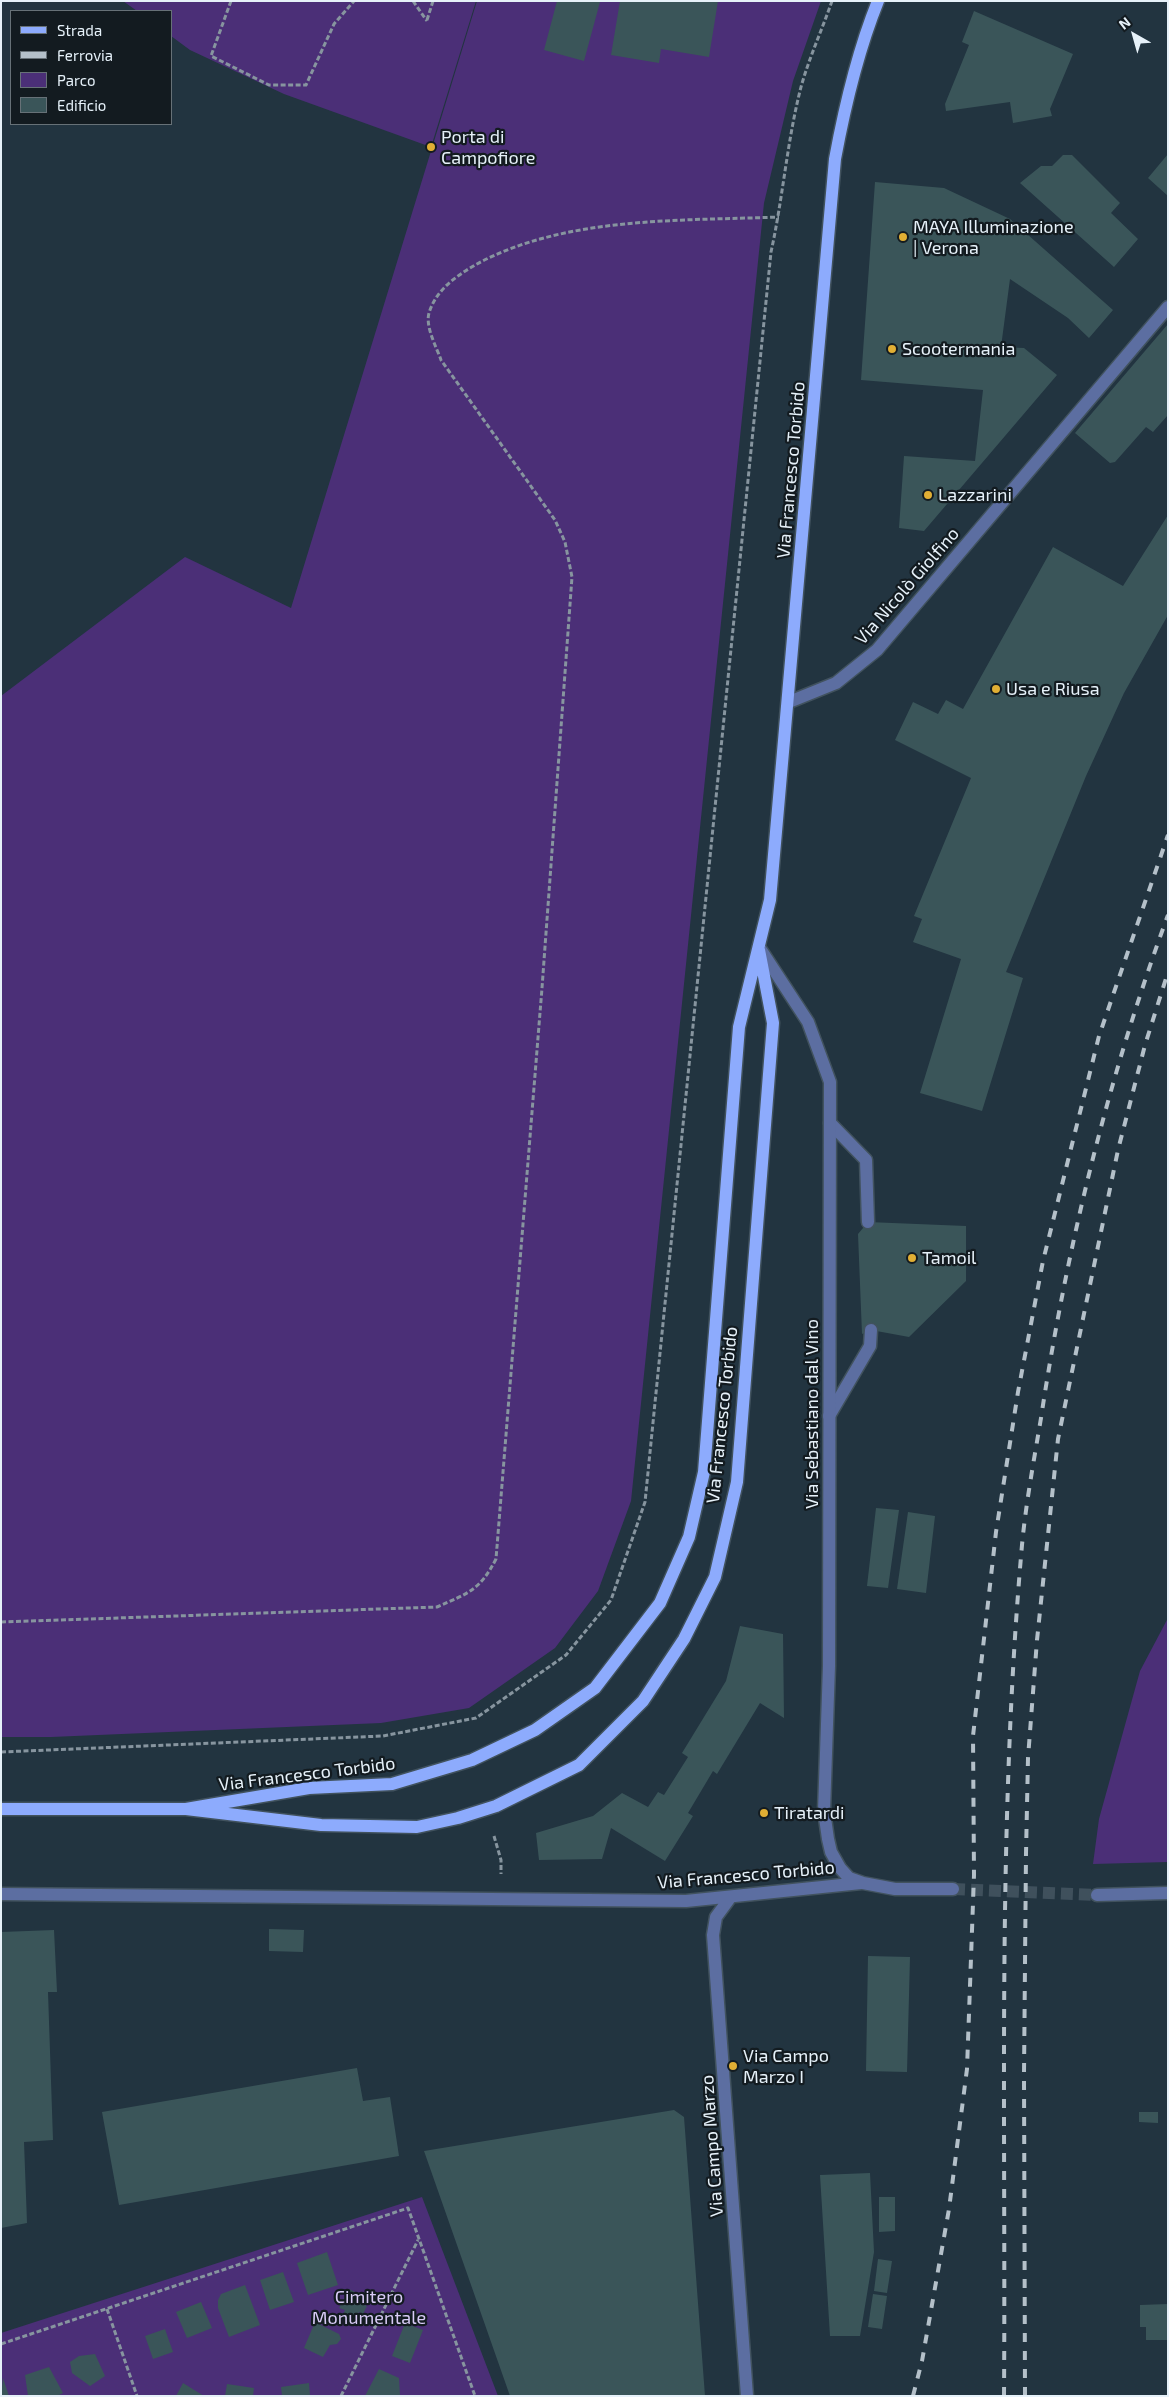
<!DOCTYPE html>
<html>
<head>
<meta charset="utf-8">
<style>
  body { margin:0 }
  #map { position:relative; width:1169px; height:2397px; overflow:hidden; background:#223440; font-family:"Exo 2",sans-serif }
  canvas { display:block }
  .frame { position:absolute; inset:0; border:2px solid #e6f1f9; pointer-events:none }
  .legend { position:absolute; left:10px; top:10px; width:162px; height:115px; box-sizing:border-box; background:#131b20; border:1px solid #677177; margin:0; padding:6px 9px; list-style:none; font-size:15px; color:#e6f1f9 }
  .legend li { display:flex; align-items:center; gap:10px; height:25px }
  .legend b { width:25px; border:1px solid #677177 }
  .north { position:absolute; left:1109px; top:10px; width:50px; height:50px; -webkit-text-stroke:4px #131b20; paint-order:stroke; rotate:322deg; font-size:14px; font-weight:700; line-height:20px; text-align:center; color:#e6f1f9 }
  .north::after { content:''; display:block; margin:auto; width:18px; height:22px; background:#e6f1f9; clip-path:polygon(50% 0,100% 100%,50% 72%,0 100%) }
</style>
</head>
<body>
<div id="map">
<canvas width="1169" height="2397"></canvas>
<div class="frame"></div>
<ul class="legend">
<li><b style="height:6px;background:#8dabfd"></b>Strada</li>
<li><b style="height:6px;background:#b4c0c9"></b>Ferrovia</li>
<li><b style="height:14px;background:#4b2f77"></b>Parco</li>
<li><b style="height:14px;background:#3a5559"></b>Edificio</li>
</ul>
<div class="north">N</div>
</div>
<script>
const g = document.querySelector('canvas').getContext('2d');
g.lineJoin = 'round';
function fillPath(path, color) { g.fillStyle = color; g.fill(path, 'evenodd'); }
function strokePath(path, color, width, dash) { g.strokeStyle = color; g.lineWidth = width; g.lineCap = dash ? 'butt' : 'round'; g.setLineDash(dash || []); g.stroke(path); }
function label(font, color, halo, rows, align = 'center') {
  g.font = font + ' "Exo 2",sans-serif'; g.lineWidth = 4.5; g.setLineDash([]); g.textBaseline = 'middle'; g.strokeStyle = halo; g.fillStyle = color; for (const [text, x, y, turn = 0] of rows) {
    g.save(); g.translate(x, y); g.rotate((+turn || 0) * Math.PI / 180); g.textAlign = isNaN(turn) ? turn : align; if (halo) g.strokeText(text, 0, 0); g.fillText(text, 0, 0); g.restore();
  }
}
const green = new Path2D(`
  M123,1H476L431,147L284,94L190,50L171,36V11H137Z
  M477,1H821L793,81L764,203L631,1501L598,1591L555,1648L469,1708L381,1723L51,1737H1V696L185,557L291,608Z
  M1168,1618V1862L1093,1864L1099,1819L1140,1671Z
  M422,2197L498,2396H1V2333Z`);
const building = new Path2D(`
  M557,1L600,2L584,61L544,50Z
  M620,1H718L709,57L661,49L659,63L611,55Z
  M974,11L1073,54L1050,109L1052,116L1013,123L1010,102L946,111L945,104L969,45L962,42Z
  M1168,154V196L1148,178Z
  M1063,155H1072L1120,203L1111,213L1138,239L1114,267L1020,183L1041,166H1052Z
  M875,182L944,188L1010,219L1113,310L1089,338L1068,318L1010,279L1001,347L1024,348L1057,375L924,531L899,528L904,456L975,461L983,390L861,380Z
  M1168,324V415L1153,432L1146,427L1115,462L1110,463L1075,433Z
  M1168,515V615L1124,693L1086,776L1006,972L1023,978L982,1111L920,1093L961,959L913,942L922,919L914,916L971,778L895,740L913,702L938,714L946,700L963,709L1053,547L1123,586Z
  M868,1222L966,1226V1281L909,1337L871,1330L862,1334L858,1234Z
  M876,1508L899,1510L888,1588L867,1586Z
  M908,1512L935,1516L926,1593L897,1589Z
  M740,1626L783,1634L784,1718L760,1703L717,1774L713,1771L688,1813L693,1816L665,1861L611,1828L602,1859L539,1860L536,1833L593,1816L622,1793L648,1807L658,1792L664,1795L688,1757L682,1753L726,1681Z
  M269,1929L304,1930L303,1952L269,1951Z
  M54,1930L57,1992H48L53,2140L24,2142L27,2223L1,2228V1932Z
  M868,1956L910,1957L907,2072L866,2071Z
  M357,2068L363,2101L390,2097L399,2156L119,2205L102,2112Z
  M674,2110L684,2117L705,2396H510L424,2151Z
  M1139,2112H1158V2123L1139,2122Z
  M870,2173L874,2252L860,2336H830L820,2175Z
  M879,2197H895V2231L879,2232Z
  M327,2252L338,2285L308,2295L297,2263Z
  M878,2259L892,2261L887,2293L874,2291Z
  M283,2272L294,2302L270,2310L260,2280Z
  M245,2285L260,2325L229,2337L218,2308V2300L221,2294Z
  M349,2289L363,2296L360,2303L367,2306L363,2314L359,2312L354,2322L342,2316L345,2310L339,2308Z
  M873,2294L887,2296L882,2329L868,2327Z
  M201,2302L212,2328L187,2338L176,2312Z
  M1168,2304V2340H1146V2327H1140V2305Z
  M315,2322L339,2334L341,2339L337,2344L330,2345L323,2357L304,2348Z
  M405,2323L423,2330L410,2363L392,2356Z
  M165,2329L173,2352L153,2359L145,2336Z
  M95,2354L105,2376L90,2386L72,2373L70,2362L79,2356Z
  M49,2367L63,2393L57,2396H28L25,2375Z
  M379,2369L399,2378L400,2396H365Z
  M3,2378L9,2396H1Z
  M183,2383L204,2396H176Z
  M309,2383L310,2396H282L281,2387Z
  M227,2384L254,2388L253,2396H225Z`);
const minorTunnel = new Path2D(`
  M953,1889L1097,1895`);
const path = new Path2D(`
  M231,1L211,56L269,85H306L334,24L354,1
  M413,1L427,21
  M427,20L433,1
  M1,1622L437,1607C469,1593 480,1590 496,1559L542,988L572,577L565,542L555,520L441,360C437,348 425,327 429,313C436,290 455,277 475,265C564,216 680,221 779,217
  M1,1752L383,1736L476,1718L566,1655L611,1600L645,1502L771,252C783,198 787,141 801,87C809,58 822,30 832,1
  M494,1836L501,1860V1874
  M107,2309L137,2396
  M1,2344L408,2208L475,2396
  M341,2396L418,2240`);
const service = new Path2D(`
  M830,1123L866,1160L868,1222
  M829,1416L870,1346L871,1330`);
const minor = new Path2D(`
  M789,702L836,683L877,650L1168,307
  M759,947L808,1022L830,1082L829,1666L824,1811L828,1839L831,1852L840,1868L849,1878L863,1883L895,1889H953
  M1,1894L686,1901L861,1883
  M1097,1895L1168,1893
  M730,1898L716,1917L713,1935L747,2396`);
const primary = new Path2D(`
  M1,1809H186L321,1825L417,1827L458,1818L496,1806L579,1765L643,1701L684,1639L715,1577L737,1482L773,1023L759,950
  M186,1809L309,1788L392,1784L472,1760L535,1730L595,1688L660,1603L689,1537L704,1472L739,1027L770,900L835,159C845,105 857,53 878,1`);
const rail = new Path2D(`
  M913,2396L922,2361L949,2209L967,2069L974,1875L973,1736L996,1532L1018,1392L1043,1261L1099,1036L1168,835
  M1004,2396C1006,2112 997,1828 1022,1545C1026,1502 1034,1460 1041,1418C1067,1246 1108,1078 1168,915
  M1025,2396L1024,2075L1026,1854L1028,1758L1037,1640L1058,1439L1118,1150L1145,1045L1168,972`);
const markers = [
  [431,147,5,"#e1af34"],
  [903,237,5,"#e1af34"],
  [892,349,5,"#e1af34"],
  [928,495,5,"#e1af34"],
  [996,689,5,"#e1af34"],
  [912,1258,5,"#e1af34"],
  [764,1813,5,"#e1af34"],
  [733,2066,5,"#e1af34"]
];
const poiNames = [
  ["Porta di",441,137],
  ["Campofiore",441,158],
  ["MAYA Illuminazione",913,227],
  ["| Verona",913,248],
  ["Scootermania",902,349],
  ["Lazzarini",938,495],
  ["Usa e Riusa",1006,689],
  ["Tamoil",922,1258],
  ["Tiratardi",774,1813],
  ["Via Campo",743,2056],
  ["Marzo I",743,2077]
];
const streetNames = [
  ["Via Francesco Torbido",791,470,-85],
  ["Via Nicolò Giolfino",907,586,-49],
  ["Via Sebastiano dal Vino",812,1414,-90],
  ["Via Francesco Torbido",722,1415,-84],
  ["Via Francesco Torbido",307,1774,-7],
  ["Via Francesco Torbido",746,1875,-5],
  ["Via Campo Marzo",712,2146,-94]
];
const parkNames = [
  ["Cimitero",369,2297],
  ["Monumentale",369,2318]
];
fillPath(green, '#4b2f77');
fillPath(building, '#3a5559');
strokePath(minorTunnel, '#3f505c', 12, [12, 6]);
strokePath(service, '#41525e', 15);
strokePath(minor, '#41525e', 15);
strokePath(primary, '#41525e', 15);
strokePath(path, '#87959f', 3, [5, 2.5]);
strokePath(service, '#5c6ea1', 12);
strokePath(minor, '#5c6ea1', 12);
strokePath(primary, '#8dabfd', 12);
strokePath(rail, '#b4c0c9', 4, [9, 9]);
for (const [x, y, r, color] of markers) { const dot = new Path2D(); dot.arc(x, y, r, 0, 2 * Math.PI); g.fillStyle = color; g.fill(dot); strokePath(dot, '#131b20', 2); }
label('18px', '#e6f1f9', '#131b20', poiNames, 'left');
label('18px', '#e6f1f9', '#131b20', streetNames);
label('18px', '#d8cbf6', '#131b20', parkNames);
</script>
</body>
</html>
